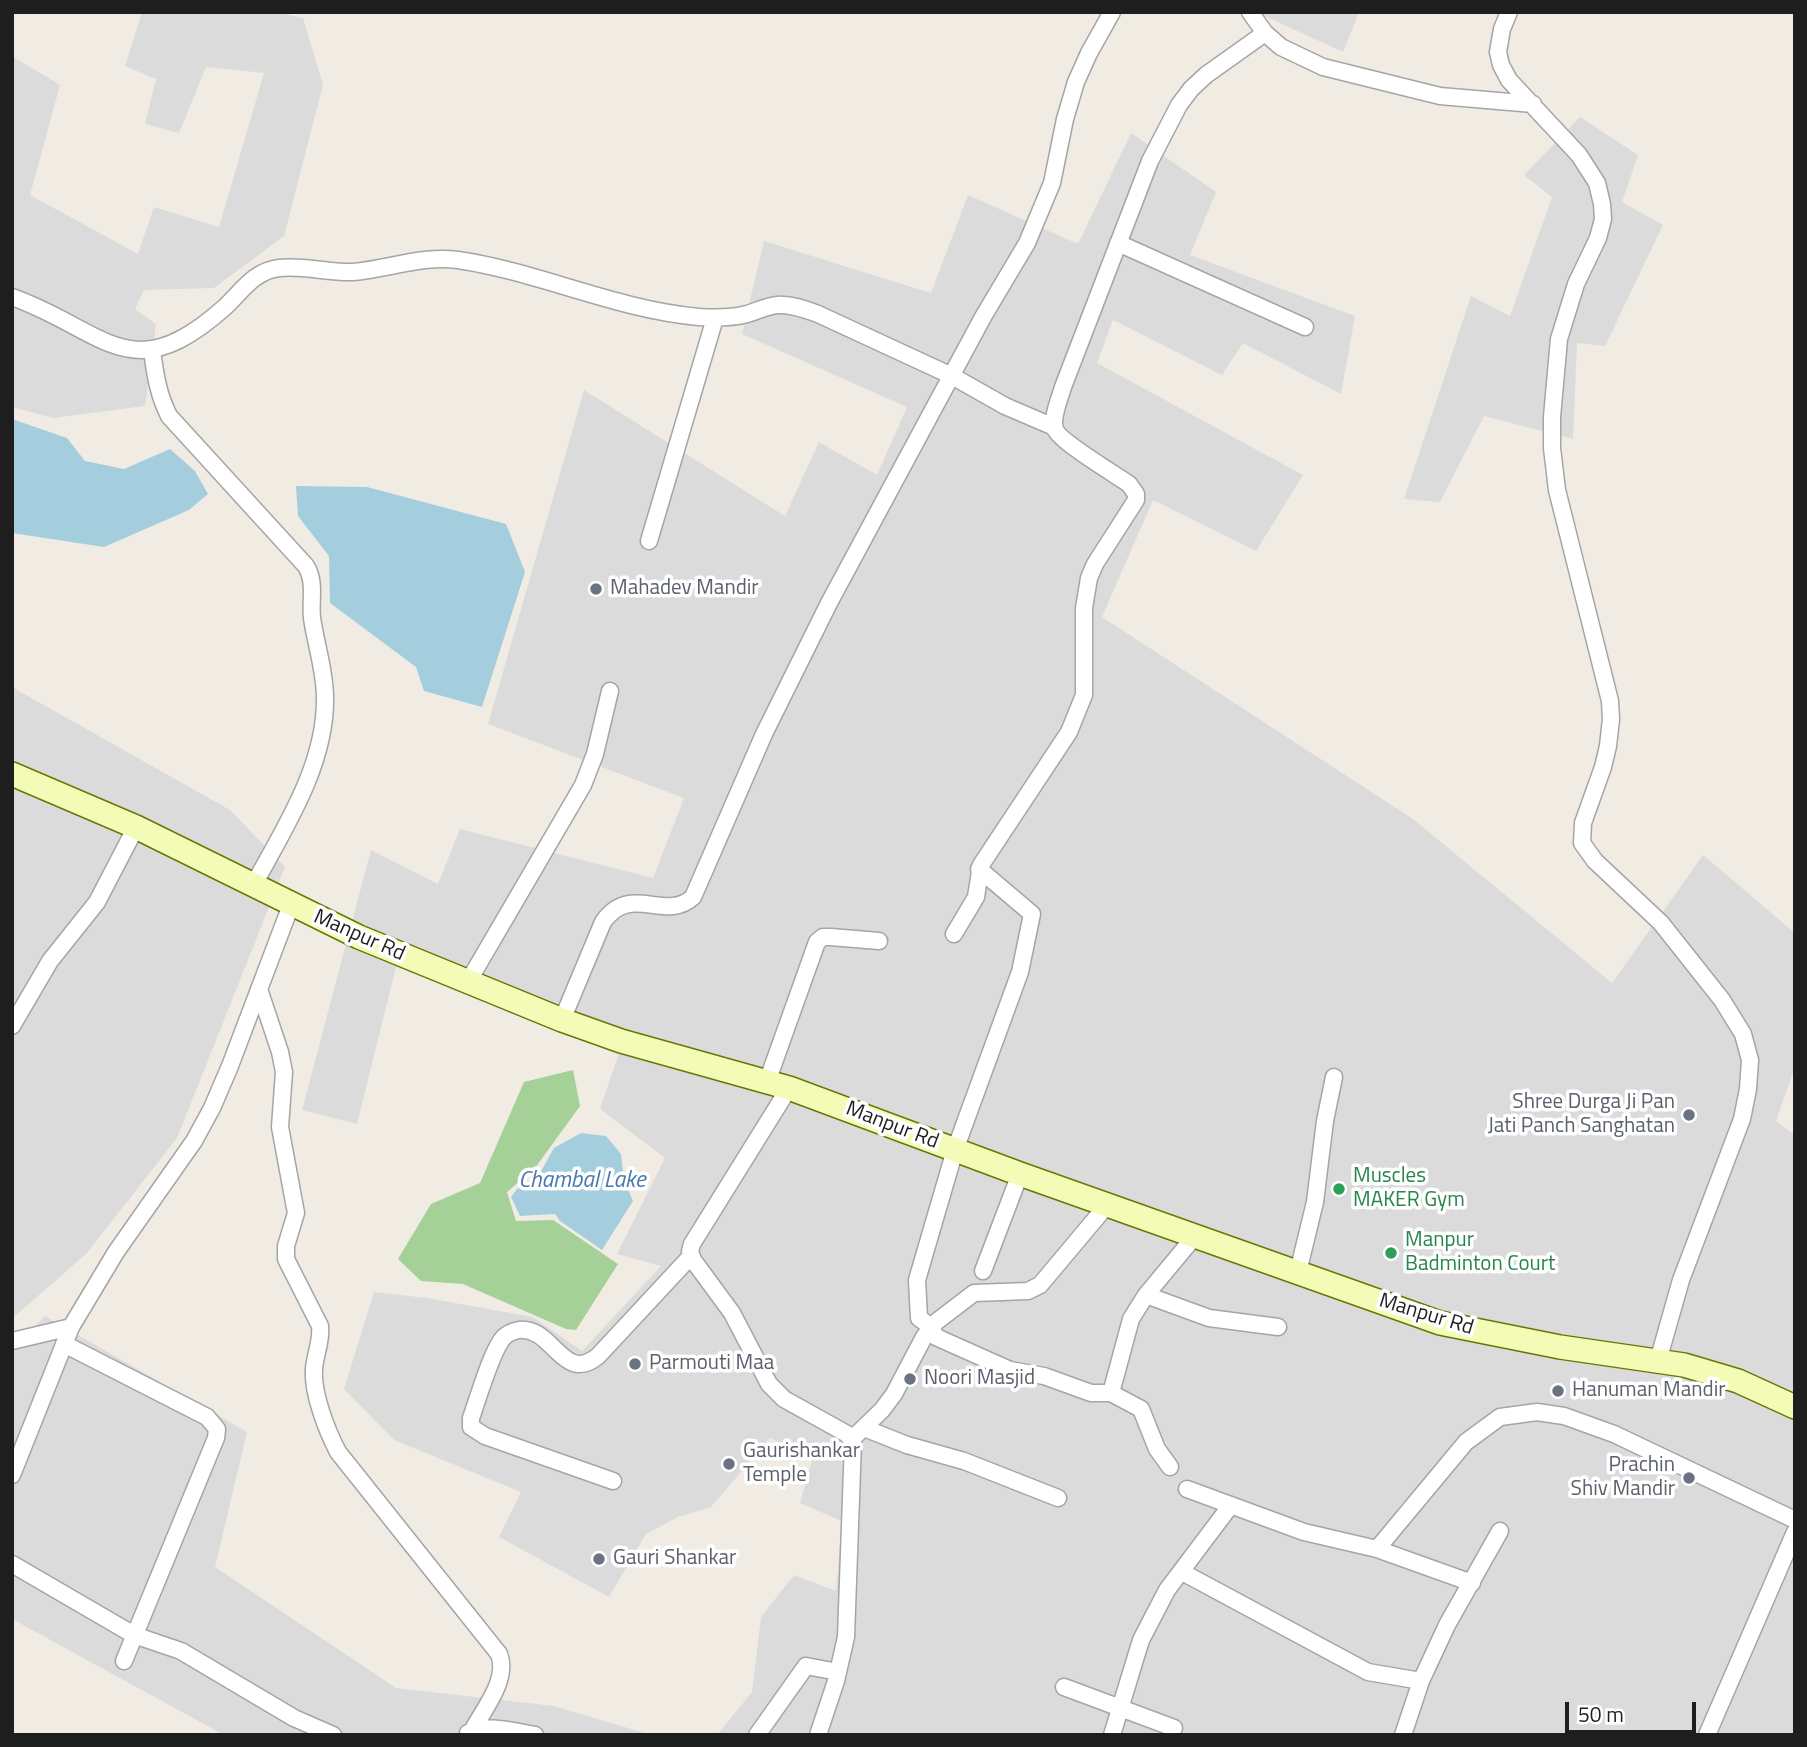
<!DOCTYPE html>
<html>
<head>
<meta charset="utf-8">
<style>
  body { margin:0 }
  #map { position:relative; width:1807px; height:1747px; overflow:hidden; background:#f0ece4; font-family:"Titillium Web",sans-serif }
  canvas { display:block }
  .frame { position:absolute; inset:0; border:14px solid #1e1e1e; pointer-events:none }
  .scale { position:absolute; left:1565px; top:1702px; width:131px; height:32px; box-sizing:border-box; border:4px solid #1e1e1e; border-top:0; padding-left:9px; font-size:21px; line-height:24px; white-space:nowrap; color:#1e1e1e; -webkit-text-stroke:5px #fff; paint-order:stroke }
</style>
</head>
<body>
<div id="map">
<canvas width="1807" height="1747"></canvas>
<div class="frame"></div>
<div class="scale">50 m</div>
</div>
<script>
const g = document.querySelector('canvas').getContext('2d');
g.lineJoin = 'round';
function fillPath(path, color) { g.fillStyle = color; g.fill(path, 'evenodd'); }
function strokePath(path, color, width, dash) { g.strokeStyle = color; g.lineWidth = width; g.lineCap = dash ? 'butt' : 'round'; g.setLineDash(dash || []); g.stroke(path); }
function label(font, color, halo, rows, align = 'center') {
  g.font = font + ' "Titillium Web",sans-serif'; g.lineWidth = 7; g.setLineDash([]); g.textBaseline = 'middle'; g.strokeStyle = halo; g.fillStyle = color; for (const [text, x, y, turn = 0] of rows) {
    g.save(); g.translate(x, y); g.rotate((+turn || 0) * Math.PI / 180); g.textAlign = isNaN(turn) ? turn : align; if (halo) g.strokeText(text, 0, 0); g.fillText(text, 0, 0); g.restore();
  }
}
const residential = new Path2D(`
  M142,12H275L303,18L323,85L284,236L214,288L144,290L135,309L156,324L145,406L53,418L12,407V56L60,85L30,195L138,254L154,207L219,227L264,73L206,67L179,133L145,124L156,79L125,66Z
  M1256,12H1359L1343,52Z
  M1580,117L1638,155L1622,202L1663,225L1605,346L1577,343L1573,439L1484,416L1440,502L1404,499L1471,296L1510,316L1552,197L1524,175Z
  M1131,133L1216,192L1190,255L1355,316L1341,394L1243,343L1222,375L1113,320L1097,363L1303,475L1256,551L1153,500L1102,617L1413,819L1612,983L1703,855L1795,933V1067L1776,1121L1795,1135V1735H717L752,1692L761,1617L794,1575L836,1591L842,1521L800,1503L813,1457L770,1438L711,1507L678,1517L646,1534L609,1597L499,1537L521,1492L394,1440L344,1389L374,1292L427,1298L533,1317L582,1351L661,1266L617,1254L665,1158L600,1109L620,1050L396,967L357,1124L302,1110L371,850L438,884L460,829L653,878L684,798L488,724L584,390L785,516L819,442L877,475L907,407L742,334L764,241L931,293L968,195L1078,244Z
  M12,687L230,810L285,867L177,1138L87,1253L14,1317Z
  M45,1316L247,1432L215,1567L396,1688L554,1706L651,1735H224L12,1619V1350Z`);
const forest = new Path2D(`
  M573,1070L580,1106L535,1168L507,1192L516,1221L553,1220L618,1264L576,1330L566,1329L463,1284L421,1281L398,1259L431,1204L480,1183L524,1082Z`);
const water = new Path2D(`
  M12,419L67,438L85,461L124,469L170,449L195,471L208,494L189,510L104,547L12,533Z
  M296,486L367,487L506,524L525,572L482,707L424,691L416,667L330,603L329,556L298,516Z
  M581,1133L606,1136L621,1154L624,1180L633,1201L602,1250L560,1221L555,1214L520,1216L511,1197L517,1189L540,1173L554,1148Z`);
const street = new Path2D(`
  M1250,12L1265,33L1281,47L1323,67L1440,96L1533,104
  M1509,12L1502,29L1498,52L1501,65L1509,80L1579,155L1597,183L1602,204L1603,219L1598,238L1576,284L1559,339L1552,417V448L1557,490L1610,701L1611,719L1608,746L1603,767L1583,823L1582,843L1595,861L1661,923L1722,1000L1743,1034L1750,1060L1748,1089L1742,1119L1681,1280L1658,1361
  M1118,243L1305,327
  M12,297C105,330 130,392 225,307C242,291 254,271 279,268C304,265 328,273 353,272C389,269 422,255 458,260C539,272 617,310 699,317C715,318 732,318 747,314C757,311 767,306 777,305C791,304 805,309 818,314L952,376L1005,406L1054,427
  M152,350C155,374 158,394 169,416L306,566C316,582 310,601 312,618C316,645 325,671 325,698C326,765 284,829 253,886
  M649,541L715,318
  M979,869L1032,914L1020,972L955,1150L917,1280L919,1318L931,1327L936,1337L1010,1370L1044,1376L1091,1393H1111L1141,1409L1157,1449L1170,1467
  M954,934L976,897L981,865L1069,732L1084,695V608L1089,578L1095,564L1136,500V494L1129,484C1116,475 1059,441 1055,429C1051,418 1060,398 1063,387L1150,161L1179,105L1191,89L1206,75L1265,33
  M468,982L583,785L595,754L610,691
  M259,989L280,1052L284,1072L280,1127L296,1213L286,1246V1259L320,1326C322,1341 315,1354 314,1369C312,1393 327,1431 338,1452L499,1654C509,1679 484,1709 472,1731
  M562,1020L603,922C631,882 665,923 693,897L764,734L829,603L983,317L1027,243L1052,183L1065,119L1076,82L1089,53L1112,12
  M12,1026L50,961L97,902L136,827
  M767,1082L817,942L823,937H831L879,941
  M789,1088L692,1244L690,1251L693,1260L732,1313L769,1384L784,1399L847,1434L853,1442L846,1637L836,1681L818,1735
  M983,1271L1020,1174
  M1298,1272L1315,1202L1325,1121L1334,1077
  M1146,1295L1209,1318L1278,1327
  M12,1341L71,1327
  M64,1344L207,1417L217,1429L216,1438L124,1661
  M1111,1393L1131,1319L1146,1295L1195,1236
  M864,1428L907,1445L964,1461L1058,1498
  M852,1439L882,1410L894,1394L924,1337L936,1322L974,1293L1028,1291L1040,1285L1108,1204
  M12,1475L71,1327L116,1252L194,1141L212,1108L230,1066L291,905
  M613,1481L485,1436L471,1427V1418C478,1399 492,1349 504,1337C508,1333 514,1331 519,1330C553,1326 563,1385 598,1356L691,1256
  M1187,1489L1304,1532L1377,1549L1472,1583
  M1377,1549L1466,1442L1500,1417L1537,1412L1564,1416L1614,1434L1795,1520
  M12,1564L134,1635L181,1651L294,1718L333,1735
  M1182,1572L1368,1672L1421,1681
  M1064,1687L1174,1728
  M468,1733C486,1723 515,1732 535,1735
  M757,1735L806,1666L838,1672
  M1112,1735L1141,1640L1167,1590L1231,1505
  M1403,1735L1421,1681L1447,1625L1500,1531
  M1707,1735L1795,1532`);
const secondary = new Path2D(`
  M12,774L136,827L359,937L562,1020L621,1041L789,1088L1020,1174L1440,1323L1560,1347L1684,1365L1738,1381L1795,1407`);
const markers = [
  [596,589,7,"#6b7280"],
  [1689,1115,7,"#6b7280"],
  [1339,1189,7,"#2e9e5b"],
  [1391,1253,7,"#2e9e5b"],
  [635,1364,7,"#6b7280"],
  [910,1379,7,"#6b7280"],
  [1558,1391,7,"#6b7280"],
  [729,1464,7,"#6b7280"],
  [1689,1478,7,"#6b7280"],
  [599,1559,7,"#6b7280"]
];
const worshipNames = [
  ["Mahadev Mandir",610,589],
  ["Shree Durga Ji Pan",1675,1103,"right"],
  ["Jati Panch Sanghatan",1675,1127,"right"],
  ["Parmouti Maa",649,1364],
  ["Noori Masjid",924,1379],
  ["Hanuman Mandir",1572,1391],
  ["Gaurishankar",743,1452],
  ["Temple",743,1476],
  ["Prachin",1675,1466,"right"],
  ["Shiv Mandir",1675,1490,"right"],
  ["Gauri Shankar",613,1559]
];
const streetNames = [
  ["Manpur Rd",359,936,24],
  ["Manpur Rd",892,1126,21],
  ["Manpur Rd",1426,1315,17]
];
const leisureNames = [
  ["Muscles",1353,1177],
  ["MAKER Gym",1353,1201],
  ["Manpur",1405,1241],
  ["Badminton Court",1405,1265]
];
const waterNames = [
  ["Chambal Lake",582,1181]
];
fillPath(residential, '#dcdbdb');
fillPath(forest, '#a5d098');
fillPath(water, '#a4cede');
strokePath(street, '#a5a5a5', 19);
strokePath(secondary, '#657802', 26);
strokePath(street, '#fff', 16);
strokePath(secondary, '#f4fbb7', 23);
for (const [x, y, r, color] of markers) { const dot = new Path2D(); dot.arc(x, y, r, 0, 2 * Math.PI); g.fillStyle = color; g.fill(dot); strokePath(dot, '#fff', 2.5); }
label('21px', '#5b616d', '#fff', worshipNames, 'left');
label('21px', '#1e1e1e', '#fff', streetNames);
label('21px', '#27864d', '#fff', leisureNames, 'left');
label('italic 23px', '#4877b0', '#fff', waterNames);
</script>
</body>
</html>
